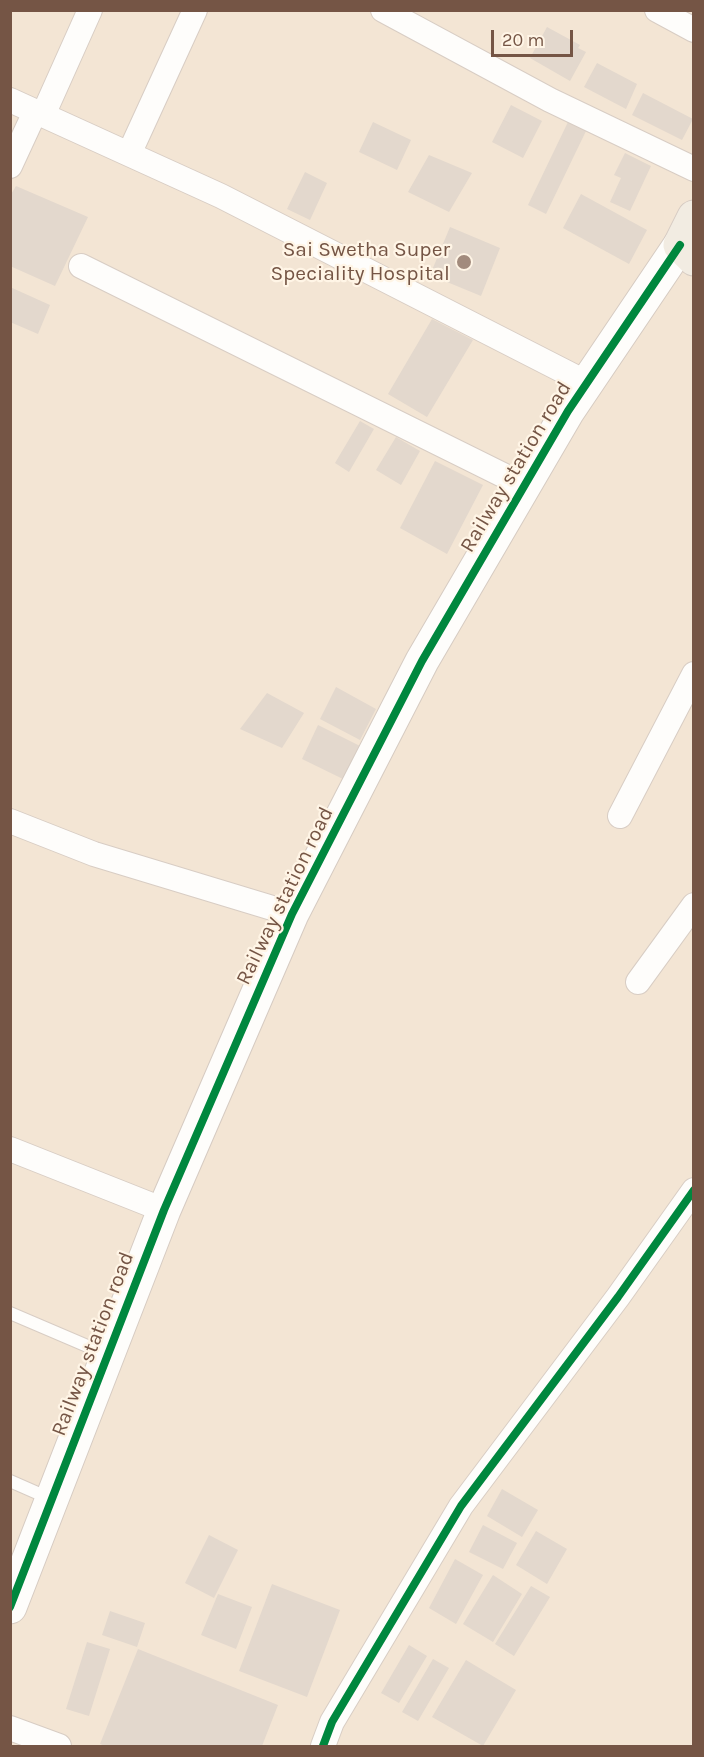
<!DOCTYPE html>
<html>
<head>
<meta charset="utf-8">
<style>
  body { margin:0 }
  #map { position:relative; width:704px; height:1757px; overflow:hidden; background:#f7f0e5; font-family:Karla,sans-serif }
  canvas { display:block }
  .frame { position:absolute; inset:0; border:12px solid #755545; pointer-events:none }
  .scale { position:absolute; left:491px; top:30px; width:82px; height:27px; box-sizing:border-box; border:3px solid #755545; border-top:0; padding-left:8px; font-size:18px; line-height:21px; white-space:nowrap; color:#755545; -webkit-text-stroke:4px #fff5e6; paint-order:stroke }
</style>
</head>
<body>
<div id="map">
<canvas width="704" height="1757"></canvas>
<div class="frame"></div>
<div class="scale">20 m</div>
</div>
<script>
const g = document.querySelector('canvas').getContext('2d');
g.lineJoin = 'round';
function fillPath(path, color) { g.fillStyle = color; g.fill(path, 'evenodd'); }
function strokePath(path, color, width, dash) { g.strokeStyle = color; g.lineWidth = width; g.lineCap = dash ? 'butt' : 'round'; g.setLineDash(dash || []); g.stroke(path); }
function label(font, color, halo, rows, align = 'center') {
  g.font = font + ' Karla,sans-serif'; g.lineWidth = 4.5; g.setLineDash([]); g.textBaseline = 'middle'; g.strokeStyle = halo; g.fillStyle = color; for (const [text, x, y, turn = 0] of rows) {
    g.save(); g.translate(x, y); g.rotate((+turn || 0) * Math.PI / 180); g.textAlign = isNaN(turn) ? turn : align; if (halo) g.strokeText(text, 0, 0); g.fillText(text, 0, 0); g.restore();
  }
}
const residential = new Path2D(`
  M11,11H693V1746H11Z`);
const building = new Path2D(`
  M547,27L580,45L578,48L586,52L570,81L530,58Z
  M597,63L637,84L626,109L584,87Z
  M643,93L693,119L682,140L632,115Z
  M511,105L542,121L523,158L492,142Z
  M373,122L411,140L397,170L359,152Z
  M568,122L586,131L546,214L528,205Z
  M625,153L651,166L630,211L610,202L621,178L614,175Z
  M429,155L472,173L449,212L408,192Z
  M305,172L327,183L310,220L287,209Z
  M16,186L88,217L55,286L10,266V196Z
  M581,194L647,230L629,264L563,228Z
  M450,227L500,248L481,296L430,275Z
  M10,287L50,305L38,334L10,322Z
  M432,319L473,340L427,417L388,394Z
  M360,421L374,429L349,472L335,463Z
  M396,437L420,451L401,485L376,470Z
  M435,461L483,485L447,554L400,528Z
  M336,687L376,709L360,740L320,719Z
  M267,693L304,713L282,748L240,729Z
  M318,725L372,752L345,780L302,759Z
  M502,1489L538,1510L522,1537L487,1516Z
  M483,1525L517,1543L503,1569L469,1552Z
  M536,1531L567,1549L547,1584L516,1565Z
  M209,1535L238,1550L214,1598L185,1583Z
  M455,1559L483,1575L456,1624L429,1608Z
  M493,1575L522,1594L493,1642L463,1624Z
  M272,1584L340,1610L307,1697L239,1671Z
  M531,1586L550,1597L514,1656L495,1644Z
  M218,1594L252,1607L236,1649L201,1635Z
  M110,1611L145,1623L137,1647L102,1635Z
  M87,1642L110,1649L89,1716L66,1709Z
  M409,1645L427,1656L399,1703L381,1693Z
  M138,1649L278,1705L262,1746H105L100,1744Z
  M433,1659L449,1668L418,1721L402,1712Z
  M466,1660L516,1690L483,1746L432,1717Z`);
const lane = new Path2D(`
  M10,1313L106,1354
  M10,1481L51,1499`);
const street = new Path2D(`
  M383,10L550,100L694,169
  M657,10L694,30
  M10,100L43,115L90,10
  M43,115L221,196L587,383
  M129,154L195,10
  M10,166L35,112
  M81,266L525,486
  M620,816L694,674
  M10,821L94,854L292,914
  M638,982L694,905
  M10,1149L164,1210
  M10,1728L59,1746
  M323,1746L332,1722L461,1506L618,1297L694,1190`);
const secondary = new Path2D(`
  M10,1607L164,1210L292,914L422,661L568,411L680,245`);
const primary = new Path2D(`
  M694,217L680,245L694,259`);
const cycleway = new Path2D(`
  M10,1607L164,1210L292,914L422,661L568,411L680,245
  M323,1746L332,1722L461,1506L618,1297L694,1190`);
const markers = [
  [464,262,8,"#a28b7d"]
];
const poiNames = [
  ["Sai Swetha Super",450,250],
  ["Speciality Hospital",450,274]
];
const streetNames = [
  ["Railway station road",516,467,-59],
  ["Railway station road",285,896,-64],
  ["Railway station road",93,1344,-69]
];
fillPath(residential, '#f3e5d4');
fillPath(building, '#e3d8cd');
strokePath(lane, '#d8cdc4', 14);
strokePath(street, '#d8cdc4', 26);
strokePath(secondary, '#d6cbc2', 35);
strokePath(primary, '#d5cac2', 35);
strokePath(lane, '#fefdfb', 12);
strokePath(street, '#fefdfb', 24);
strokePath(secondary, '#fefdfb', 33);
strokePath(primary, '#f2ece2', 33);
strokePath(cycleway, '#00873e', 8);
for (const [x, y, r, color] of markers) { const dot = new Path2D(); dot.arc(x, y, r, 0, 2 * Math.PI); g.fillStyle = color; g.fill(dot); strokePath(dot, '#fff5e6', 2); }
label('21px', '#755545', '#fff5e6', poiNames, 'right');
label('21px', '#755545', '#fff5e6', streetNames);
</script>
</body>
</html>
